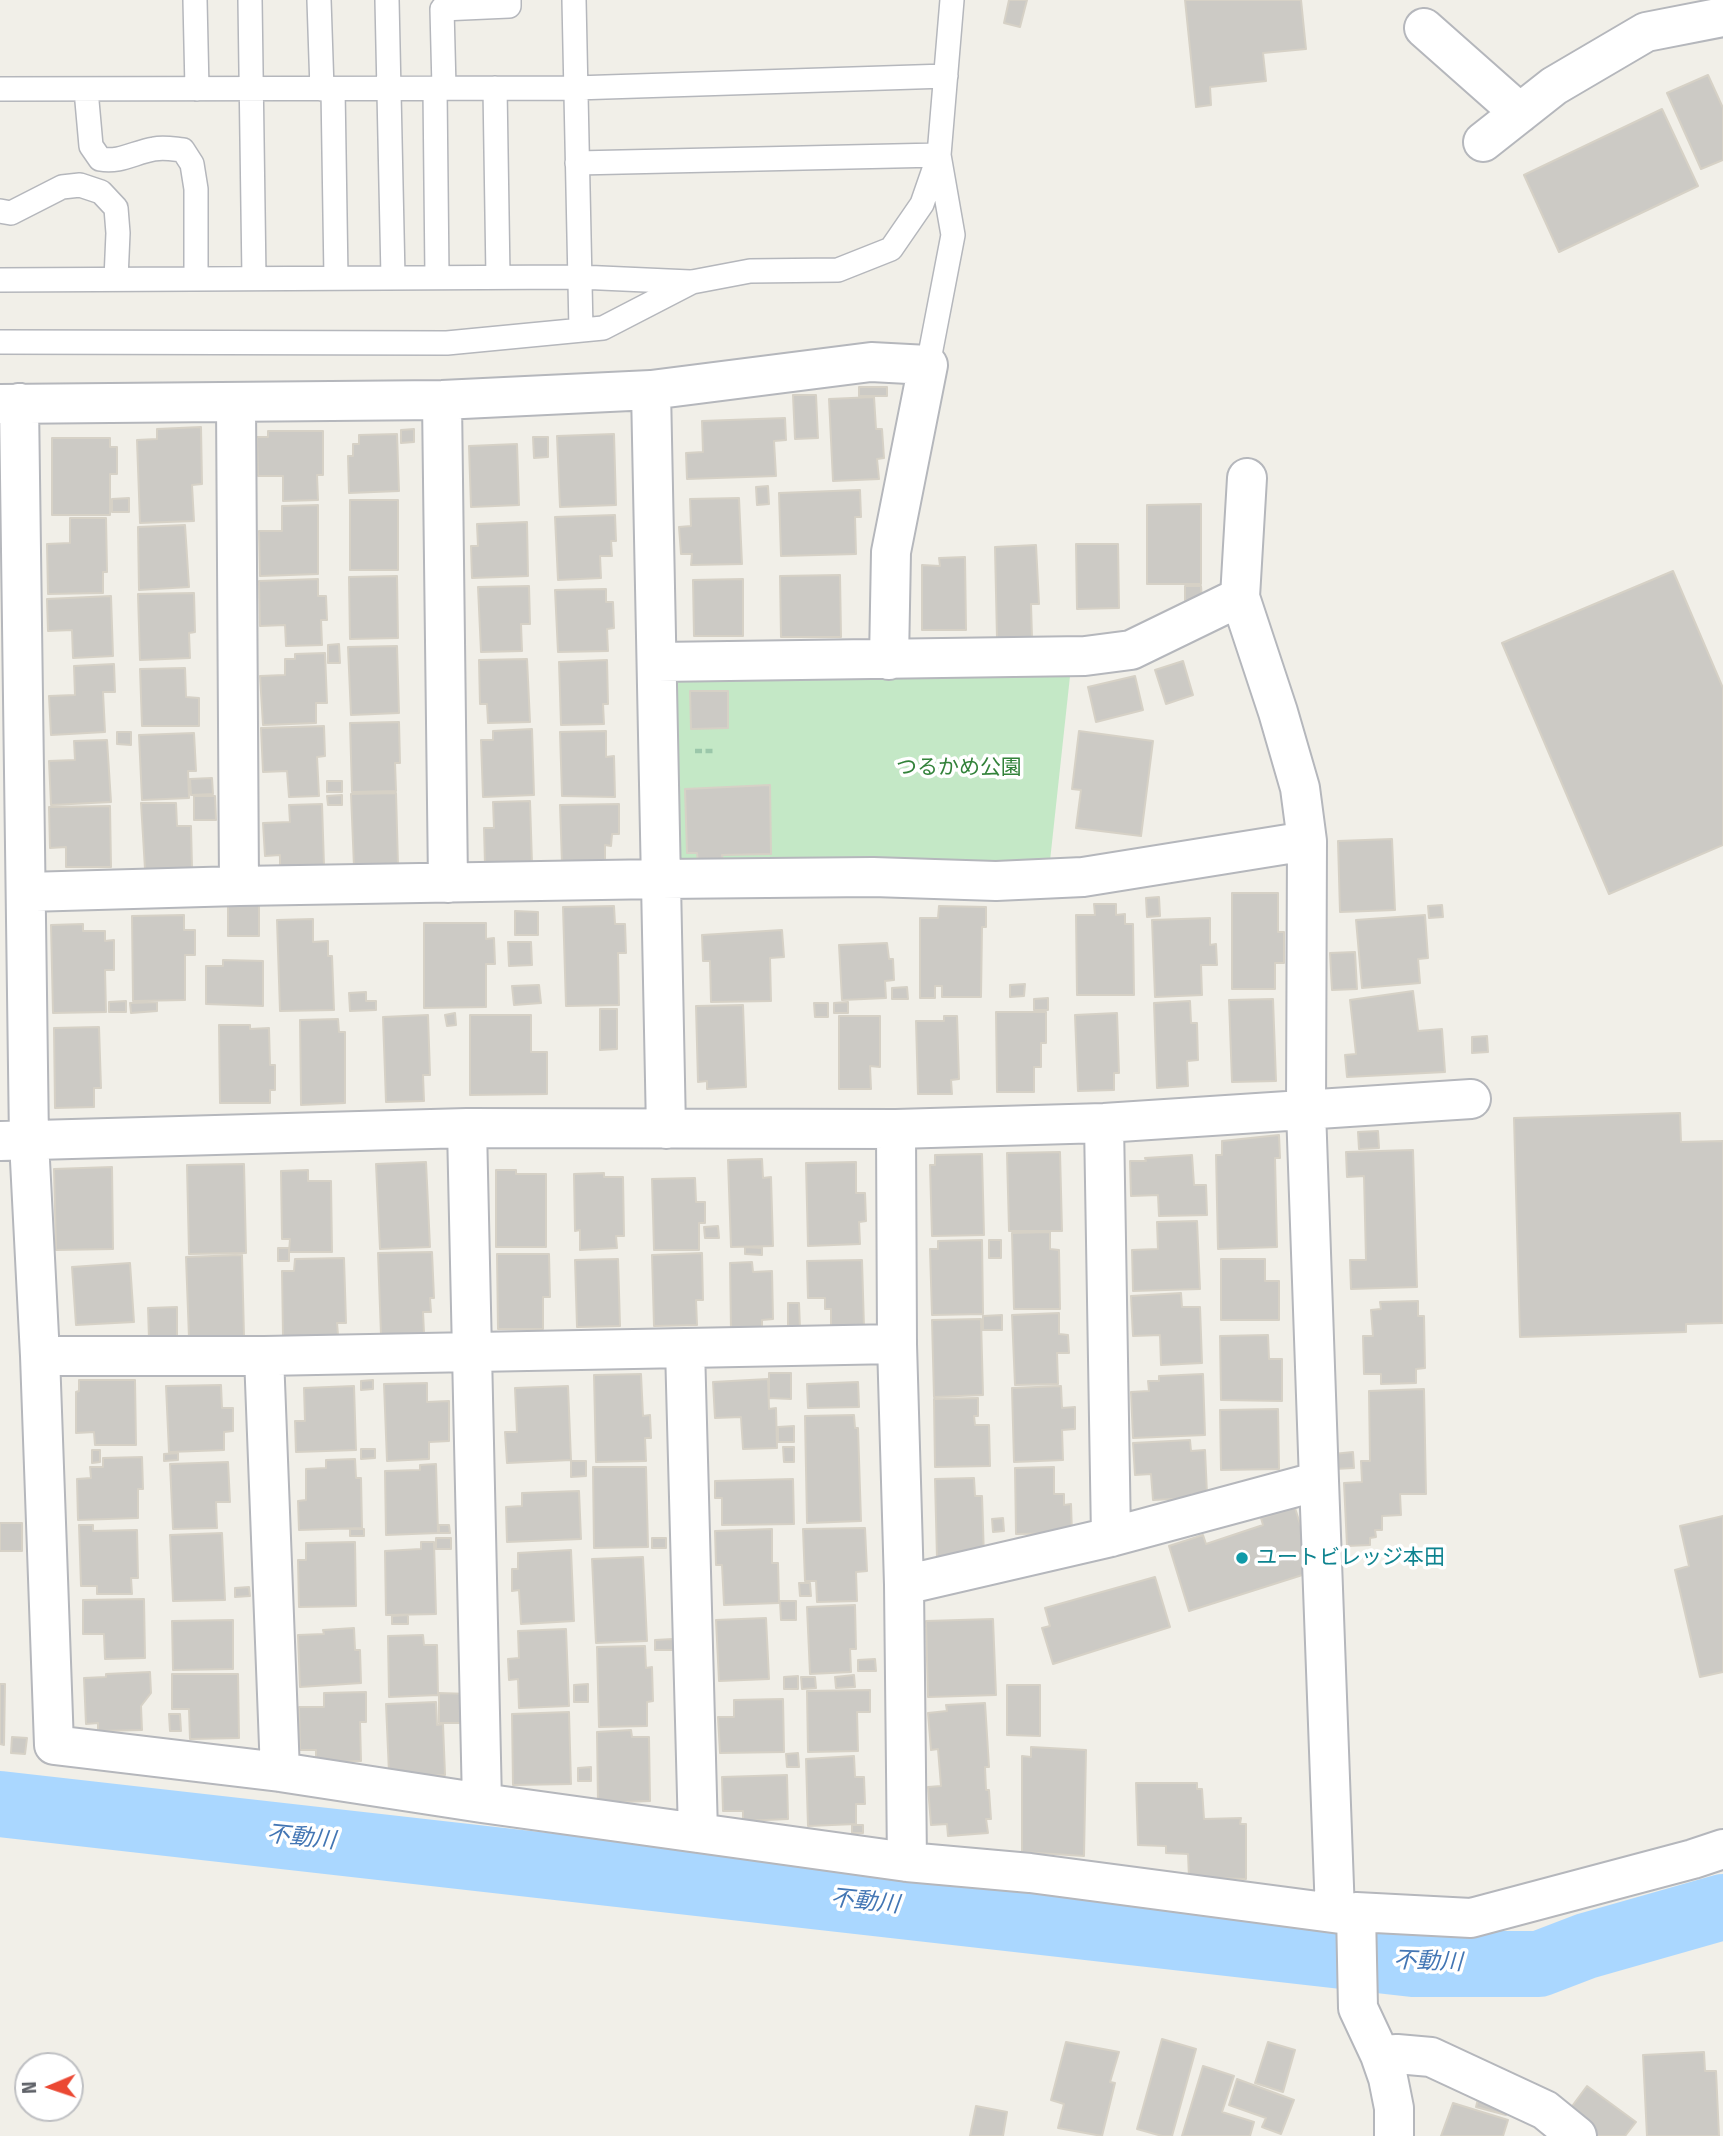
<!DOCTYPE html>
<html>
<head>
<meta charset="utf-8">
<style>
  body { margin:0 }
  #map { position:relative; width:1723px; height:2136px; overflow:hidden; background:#f1efe8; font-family:"Fira Sans",sans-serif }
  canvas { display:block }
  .north { position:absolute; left:14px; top:2052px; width:70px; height:70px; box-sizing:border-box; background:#fff; border:2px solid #bfc0c3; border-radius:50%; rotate:268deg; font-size:19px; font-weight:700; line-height:28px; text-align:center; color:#5f6268 }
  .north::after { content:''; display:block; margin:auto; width:24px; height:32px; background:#eb4833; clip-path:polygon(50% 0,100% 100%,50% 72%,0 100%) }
</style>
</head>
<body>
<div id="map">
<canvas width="1723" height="2136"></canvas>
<div class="north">N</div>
</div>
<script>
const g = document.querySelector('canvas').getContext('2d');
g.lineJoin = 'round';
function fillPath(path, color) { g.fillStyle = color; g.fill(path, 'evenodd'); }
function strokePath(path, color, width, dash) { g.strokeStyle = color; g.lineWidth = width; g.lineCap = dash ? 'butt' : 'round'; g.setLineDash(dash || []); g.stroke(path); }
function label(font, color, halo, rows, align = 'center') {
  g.font = font + ' "Fira Sans","Noto Sans JP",sans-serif'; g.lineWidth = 7; g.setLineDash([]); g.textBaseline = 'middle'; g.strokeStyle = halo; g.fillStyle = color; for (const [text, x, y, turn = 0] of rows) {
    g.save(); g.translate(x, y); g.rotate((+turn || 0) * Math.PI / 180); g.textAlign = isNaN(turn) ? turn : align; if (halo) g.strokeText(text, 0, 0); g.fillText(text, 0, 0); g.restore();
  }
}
const green = new Path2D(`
  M1071,667L1049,870L672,869L668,671Z`);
const river = new Path2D(`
  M0,1804L1413,1964H1539L1586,1946L1723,1907`);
const building = new Path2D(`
  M1009,0H1027L1020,27L1004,23Z
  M1185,0H1301L1306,49L1263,53L1266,81L1210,87L1211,105L1196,107Z
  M1708,75L1723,108V160L1701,169L1667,93Z
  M1662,109L1698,186L1559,252L1524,175Z
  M859,387H887V396H859Z
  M793,395H816L818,438L795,439Z
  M874,397L876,429H882L884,458L877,459L879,479L833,481L829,399Z
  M785,418L786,440L774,441L776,476L687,479L686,453L703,452L702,421Z
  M201,427L202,484L192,485L194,521L140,523L137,440L157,439V429Z
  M414,429V442L401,443V430Z
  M268,431H323V475H317L318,500L283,501V476H258L257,437H268Z
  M397,434L399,491L349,493L348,456H353V444H359V435Z
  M614,434L616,505L560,507L557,436Z
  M533,437H548V457L534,458Z
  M52,438H110V447H117V474H110V515H52Z
  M517,444L519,505L471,507L469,446Z
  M768,486L769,504L757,505L756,487Z
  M860,490L861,517H855L856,554L781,556L779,493Z
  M129,498V512H112V499Z
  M739,498L742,564L691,565L692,554H681L679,527L691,526L690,499Z
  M350,500H398V570H350Z
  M1201,504V584H1147V505Z
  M318,505V574L260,576L259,531H282V506Z
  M615,515L616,541H611L612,556H600L601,578L558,580L555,517Z
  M70,518H106L107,572H103V593L48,594L47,544L70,543Z
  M527,522L528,576L472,578L471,546H478L477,524Z
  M185,525L189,587L139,590L138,527Z
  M1076,544H1118L1119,608L1077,609Z
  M1036,545L1039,604H1031L1032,638L997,639L995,547Z
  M965,557L966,630H922V565L940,566L939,558Z
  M1673,571L1723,688V845L1609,894L1502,643Z
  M840,575L841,637H781L780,576Z
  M397,576L398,638L350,639L349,577Z
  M318,579V596H326L327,620H321L322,645L286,646L285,625L260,626L259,581Z
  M743,579V636H694L693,580Z
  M529,586L530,624H521L522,651L481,652L478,587Z
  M1185,586H1201L1202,600H1185Z
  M606,589V602H613L614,628L607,629L608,651L558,652L555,590Z
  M194,593L195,632L189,633L190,658L140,660L138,594Z
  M111,596L113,656L73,658L72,630L48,631L47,599Z
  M339,644L340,663H328V645Z
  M397,646L399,713L351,715L348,647Z
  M325,653L327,703H316V723L263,725L260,676L285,675V659H295V654Z
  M527,659L530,722L488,723L487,704H480L479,660Z
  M607,660L608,704H603L604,724L561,725L559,662Z
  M1183,661L1193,695L1166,704L1155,670Z
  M114,664L115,692H103L105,732L51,735L49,696L75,695L74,666Z
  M185,668L186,697L199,698V726H142L140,669Z
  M1135,676L1143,710L1096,722L1088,687Z
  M690,691H728V728L691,729Z
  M399,722L400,763H395L396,791L352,792L350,723Z
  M324,726L325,756L317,757L319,796L289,797L287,771L263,772L261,728Z
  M532,729L534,795L483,797L481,740H493V731Z
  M606,731V757L614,756L615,797L562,796L560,732Z
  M1079,731L1153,741L1141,836L1076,828L1081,790L1072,789Z
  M117,732H131V745L117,744Z
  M194,733L196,771H188L189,798L142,800L139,735Z
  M107,740L111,802L51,805L49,761L75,760L74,741Z
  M212,778L213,794L191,795L190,779Z
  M327,781H342V792H327Z
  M770,785L771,854L722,855L723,862L698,863L697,853H687L685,789Z
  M396,793L398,866L354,867L351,794Z
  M342,795V805H328L327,796Z
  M194,796H215L216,820H194Z
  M530,801L532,864L485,865L484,828H494L493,802Z
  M141,803H176L177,826H191L192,868L145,869Z
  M322,804L324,866L280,868V855L265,856L263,823L290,822L289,805Z
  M619,804V834H612L611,846L605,845V863L562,864L560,805Z
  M110,806L111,867H66V847L50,848L49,807Z
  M1392,839L1395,910L1340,912L1338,841Z
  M1232,893H1278V932H1284V963H1275V989H1232Z
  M1159,897L1160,916L1147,917L1146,898Z
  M259,904V936H228V905Z
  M1094,904H1116V915L1125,914V924H1133L1134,995H1077L1076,915H1095Z
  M1442,905L1443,917L1429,918L1428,906Z
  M614,906L615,924H625L626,953H618L619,1005L566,1006L563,907Z
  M939,906L986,907V927H982L981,997H942V986H935V998H920V918H938Z
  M515,911L538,912V935H515Z
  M184,915V930H195V955H185V1000L133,1001L132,916Z
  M1425,915L1428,958L1418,959L1420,983L1362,988L1356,920Z
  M1210,918V945L1216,944L1217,965H1201L1202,995L1155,997L1152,920Z
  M313,919V942L328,941V956H332L334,1010L280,1011L277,920Z
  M424,923H486V939L494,938L495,964H486V1007L424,1008Z
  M83,924V931H105V941L114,940V970H105L106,1012L53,1013L51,925Z
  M782,930L784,957L770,958L771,1001L711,1002L710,961H703L702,935Z
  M508,942H531L532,965L509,966Z
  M887,943L889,959H893L894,980L885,981L886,998L842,1000L839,945Z
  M1355,952L1357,989L1332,990L1330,953Z
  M223,960L263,961V1006L206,1004V966H223Z
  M1025,984L1024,996L1010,997V985Z
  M539,985L541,1003L514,1005L512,986Z
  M907,987L908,999H892V988Z
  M1413,991L1418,1031L1442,1029L1445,1072L1347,1077L1345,1055L1356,1054L1350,1000Z
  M366,992V1001H376V1010L350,1011L349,993Z
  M1048,998V1010H1034V999Z
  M1273,999L1276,1081L1232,1082L1229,1000Z
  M126,1001V1012H109V1002Z
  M1190,1001L1191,1023H1197L1198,1060L1187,1061L1188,1086L1157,1088L1154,1003Z
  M157,1002V1011L131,1013L130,1003Z
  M848,1002V1013H834V1003Z
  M814,1003H828V1017H815Z
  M743,1005L746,1087L707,1089V1081L698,1082L696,1006Z
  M600,1009H617V1049L600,1050Z
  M996,1012H1046V1043H1041V1067H1034V1092H997Z
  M455,1013L456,1025L447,1026L445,1015Z
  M1117,1013L1119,1073H1114V1090L1078,1091L1075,1015Z
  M428,1015L430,1075H423L424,1101L386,1102L383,1017Z
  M470,1015H531V1052H547V1094L470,1095Z
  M839,1016H880V1067L870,1066L871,1089H839Z
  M944,1016H957L959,1079L951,1080L952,1094H918L916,1021H944Z
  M338,1019L339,1032H345V1103L301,1105L300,1020Z
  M219,1025H250V1029L269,1028L270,1065H275V1090H270V1103H220Z
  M99,1027L101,1088H94V1107L55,1108L54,1028Z
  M1487,1036L1488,1052L1472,1053V1037Z
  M1680,1113L1681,1142L1723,1141V1323L1686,1324V1332L1520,1337L1514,1118Z
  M1378,1131L1379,1148L1359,1149L1358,1132Z
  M1279,1135L1280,1158H1275L1277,1247L1218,1249L1216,1155H1222V1141Z
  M1413,1150L1417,1287L1351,1289L1350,1260H1366L1364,1176L1347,1177L1346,1152Z
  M1060,1152L1062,1231H1009L1007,1153Z
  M982,1154L984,1235L932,1236L930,1165H935V1155Z
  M1192,1155L1194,1185H1206L1207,1215L1159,1216L1158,1195L1131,1196L1130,1161H1146L1145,1158Z
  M762,1159L763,1178L771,1177L773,1246L731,1247L728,1160Z
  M426,1162L430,1247L380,1249L376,1164Z
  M856,1162V1193H865L866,1221L859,1222L860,1244L808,1246L806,1163Z
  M244,1164L246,1253L189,1254L187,1165Z
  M112,1167L113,1249L56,1250L54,1169Z
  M308,1170V1181H331L332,1252H289L290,1239H282L281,1171Z
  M496,1170H516V1174H546V1247H496Z
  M604,1173V1177H623L624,1236H616L617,1248L580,1250V1230L575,1231L574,1174Z
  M695,1178L696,1202H705V1223H699V1250H654L652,1179Z
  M1197,1221L1200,1289L1133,1291L1132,1250L1158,1249L1157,1222Z
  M718,1226L719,1238H705L704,1227Z
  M1050,1232V1249L1059,1250L1060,1309H1014L1012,1233Z
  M982,1240L983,1314L932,1315L930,1249H938V1241Z
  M989,1240H1001V1258H989Z
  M745,1247L762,1248V1255L745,1254Z
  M278,1248H289V1261H278Z
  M432,1252L434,1298H430L431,1312H423L424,1333L381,1335L378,1253Z
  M702,1253L703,1300H696L697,1325L654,1326L652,1255Z
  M497,1254H549L550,1297H543V1329H498Z
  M242,1255L244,1337L189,1338L186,1257Z
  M344,1258L346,1323H337L338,1335L283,1336L282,1271H294L295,1259Z
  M618,1259L620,1326L577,1327L575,1260Z
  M1221,1259H1265V1281H1279V1320H1221Z
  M862,1260L864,1328L831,1329V1309H825V1298H808L807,1261Z
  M752,1262L753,1272L772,1271L773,1319L762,1320V1331H731L730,1263Z
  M130,1263L134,1322L76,1325L72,1267Z
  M1181,1293L1182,1307H1200L1202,1363L1161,1365L1160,1335L1133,1336L1131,1296Z
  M1418,1301V1316H1424L1425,1368L1416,1369V1383L1381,1384V1374H1364L1363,1336H1373L1371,1310L1381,1309L1380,1302Z
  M788,1303H799L800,1329H788Z
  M177,1307V1338L149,1339L148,1308Z
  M1059,1313V1334L1068,1335L1069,1353H1057L1058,1384L1015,1385L1012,1315Z
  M1002,1315V1330H983V1316Z
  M981,1319L983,1395L934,1397L932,1320Z
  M1268,1335L1269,1359H1282V1401L1221,1400L1220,1336Z
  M769,1373H791V1399L769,1398Z
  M641,1374L643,1416L650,1415L651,1438H645L646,1461L596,1462L594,1375Z
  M1203,1374L1205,1435L1133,1438L1131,1392L1149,1391L1148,1381H1159V1376Z
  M768,1379L769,1409L776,1408L777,1448L743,1449L741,1417L715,1418L713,1382Z
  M79,1380H135L136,1445H95L94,1432L76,1433V1392L79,1391Z
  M373,1380V1389L361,1390V1381Z
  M858,1382L859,1407L808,1408L807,1384Z
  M427,1383V1402L449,1401V1441L429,1442V1459L387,1461L384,1384Z
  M221,1385L222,1408H233V1431L224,1432V1450L169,1452L166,1386Z
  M354,1386L356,1450L296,1452L295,1421H305L304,1388Z
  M568,1386L571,1460L507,1463L505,1432H517L515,1388Z
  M1061,1386L1062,1408L1075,1407V1429L1062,1430L1063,1460L1014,1462L1012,1388Z
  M1424,1389L1426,1494H1400L1401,1515L1382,1516V1530H1375L1376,1537L1370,1538V1545L1347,1546L1344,1483L1362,1482L1361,1461H1370L1369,1391Z
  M978,1398V1416H974L975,1425H989L990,1466L935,1467L934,1399Z
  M1278,1409L1279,1469L1221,1470L1220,1410Z
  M854,1415L855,1428H858L861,1521L807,1523L805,1416Z
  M794,1426V1442H778V1427Z
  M1190,1440L1191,1451L1205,1450L1207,1494H1192V1498L1153,1500L1151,1474L1135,1475L1133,1443Z
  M783,1447H794V1462H784Z
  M361,1449H375V1458L361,1459Z
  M92,1450H100V1462L92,1463Z
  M1353,1452L1354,1468L1334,1469L1333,1454Z
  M178,1453V1460L164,1461V1454Z
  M142,1457L143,1489H138V1518L78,1520L77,1479L91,1478L90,1467H103V1458Z
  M355,1459L356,1478H361L362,1528L299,1530L298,1501L306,1500V1469L326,1468V1460Z
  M571,1461H586V1476L571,1477Z
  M228,1462L230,1502H216L217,1528L173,1529L170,1464Z
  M436,1464L438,1533L386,1535L385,1471L420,1470V1465Z
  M593,1467H646L648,1547L594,1548Z
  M1054,1467V1494H1064V1505L1071,1504L1072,1533L1016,1534L1015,1468Z
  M974,1478L975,1496H982L984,1557L937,1559L935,1479Z
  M793,1479L794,1524L722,1525V1498H715V1481Z
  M579,1491L581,1539L507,1542L506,1507L522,1506V1493Z
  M1295,1508L1315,1571L1189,1611L1169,1546L1203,1535L1206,1544L1263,1525L1261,1518Z
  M1723,1516V1672L1700,1677L1675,1570L1689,1566L1680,1526Z
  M1003,1518L1004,1531L993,1532L992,1519Z
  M0,1523H22V1551H0Z
  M79,1525H93V1531L137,1530L138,1578H131L132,1594H97V1586H81Z
  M439,1525H449L450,1533H439Z
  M865,1528L867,1571L856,1572L857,1601L817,1602L816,1581H805L803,1529Z
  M350,1529H364V1536H350Z
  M772,1529V1563H778L779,1603L724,1605L722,1565H716L715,1531Z
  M222,1533L225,1600L173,1601L170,1535Z
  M436,1538H451V1549H436Z
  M652,1538H666V1548H652Z
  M355,1542L356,1606L299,1607L298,1560H306V1543Z
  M421,1542H434L436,1614L386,1615L385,1551L421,1549Z
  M571,1550L574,1621L521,1624L519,1590L512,1591V1569H518V1553Z
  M643,1557L647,1641L596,1643L592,1559Z
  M1155,1577L1170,1627L1053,1664L1042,1628L1050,1626L1045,1608Z
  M799,1583H810L811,1596H800Z
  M249,1587L250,1596L235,1597V1588Z
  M144,1599L145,1658L105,1659L104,1634H83V1600Z
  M780,1601H796V1620H781Z
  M855,1605L856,1649H850L851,1672L810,1674L807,1607Z
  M408,1615V1624H392V1616Z
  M766,1618L769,1679L719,1681L716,1620Z
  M993,1619L996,1695L928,1697L926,1621Z
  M233,1620V1669L173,1670L172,1621Z
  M354,1628L355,1650H360L361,1683L300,1687L298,1635L324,1634L323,1630Z
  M566,1629L569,1706L519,1708L518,1679L509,1680L508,1659L519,1658L518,1631Z
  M423,1635L424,1645H437L438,1695L389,1697L388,1636Z
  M673,1639L674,1650H655V1640Z
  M645,1646L646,1668L652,1667L653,1701L647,1702V1726L599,1727L597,1647Z
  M875,1659L876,1671H858V1660Z
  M150,1672L151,1693L141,1706L142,1730L98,1731V1723L86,1724L84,1678L106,1677V1674Z
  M172,1674H238L239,1738L190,1739L189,1709H172Z
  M854,1675L855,1687L836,1688L835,1677Z
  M798,1676V1689H784V1677Z
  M801,1677H815L816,1688L802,1689Z
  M0,1684H5L4,1745L0,1744Z
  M588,1684V1702H574V1685Z
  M1007,1685H1040V1736L1007,1735Z
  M870,1690V1712H857L858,1751L808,1752L807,1691Z
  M366,1692V1722H360L361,1761L316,1763V1750H300L299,1707H324V1693Z
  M439,1693L470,1694L469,1723H439Z
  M783,1699L784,1752L720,1753L718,1717H734V1700Z
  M436,1702L437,1725L443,1724L445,1775L409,1776V1772L389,1773L386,1704Z
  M985,1703L989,1767H985L986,1790H989L991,1819H986L988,1833L948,1836L947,1824L931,1825L928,1787L941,1786L938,1749L931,1750L928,1713L947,1711L946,1705Z
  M569,1712L571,1784L513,1785L512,1714Z
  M169,1714H180L181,1731H170Z
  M631,1730L632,1737H649L650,1801L598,1803L597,1732Z
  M12,1737L27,1738L25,1754L11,1753Z
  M1031,1747L1086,1750L1084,1856L1022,1852V1756L1031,1757Z
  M798,1753L799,1767H787L786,1754Z
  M854,1756L855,1777H864L865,1804H856V1824L808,1826L806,1759Z
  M591,1767V1781H578V1768Z
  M787,1775L788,1819L743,1821V1811H723L722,1777Z
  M1136,1783H1197V1789H1202L1204,1819L1241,1818L1240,1824H1246V1879L1189,1877L1188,1854L1166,1853V1846L1138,1845Z
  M852,1825H863V1833H852Z
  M1162,2039L1196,2049L1172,2136H1162L1137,2129Z
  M1066,2042L1119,2052L1110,2082L1115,2083L1102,2136L1058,2128L1064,2104L1051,2100Z
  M1268,2042L1295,2050L1283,2092L1255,2083Z
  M1704,2052L1705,2071H1716L1719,2136H1647L1643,2055Z
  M1203,2066L1234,2076L1222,2112L1254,2122L1250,2136H1182Z
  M1237,2079L1294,2100L1281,2134L1262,2127L1266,2118L1229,2105Z
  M1587,2086L1636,2122L1625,2136H1597L1567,2113Z
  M1479,2095L1509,2103L1506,2115L1476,2107Z
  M1453,2103L1508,2120L1503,2136H1441Z
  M976,2106L1007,2112L1003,2136H970Z`);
const path = new Path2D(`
  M695,751H714`);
const lane = new Path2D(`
  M195,0L197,89
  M250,0L254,278
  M319,0L322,89
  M387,0L393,277
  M574,0L581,330
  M444,88L442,9L509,6V0
  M495,88L498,277
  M0,89L575,88L946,76
  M333,89L336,278
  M435,89L437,277
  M86,90L91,146L100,159C120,163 135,152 154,149C164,147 173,149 183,150L192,164L196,189V278
  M577,163L939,155L953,235L928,365
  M0,211L11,213L62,187L80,185L101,192L116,208L118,233L116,279
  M0,280L579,277L690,282
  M0,342L447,343L603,328L692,282L750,271L838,270L891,249L922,204L939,155L952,0`);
const street = new Path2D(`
  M1424,28L1520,113
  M1483,142L1554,86L1646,32L1723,17
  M651,390L666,1129
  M442,400L448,883
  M19,403L29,1141L40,1356L54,1745L280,1772L482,1803L907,1862L1030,1873L1348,1915L1356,1912L1471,1918L1693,1859L1723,1849
  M236,403L239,886
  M0,404L442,400L651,390L871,362L928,365L891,552L889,660
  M1247,478L1240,597L1278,712L1300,788L1307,841
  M658,662L1085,656L1131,650L1240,597
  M27,892L239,886L661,879L873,877L996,881L1083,877L1307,841L1306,1110L1319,1481L1111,1537L904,1585
  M1104,1123L1111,1537
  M467,1128L482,1803
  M896,1129L897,1344L904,1585L907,1862
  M0,1141L467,1128L896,1129L1104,1123L1471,1099
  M685,1348L698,1833
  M40,1356H264L897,1344
  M264,1356L280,1772
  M1319,1481L1335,1913
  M1356,1912L1358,2008L1380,2055L1388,2078L1394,2108V2136
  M1380,2055L1397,2054L1431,2057L1545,2110L1577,2136`);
const markers = [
  [1242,1558,7,"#0f9aa8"]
];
const parkNames = [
  ["つるかめ公園",959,768]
];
const cultureNames = [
  ["ユートビレッジ本田",1256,1558]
];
const waterNames = [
  ["不動川",301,1838,6],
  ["不動川",865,1902,6],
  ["不動川",1428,1962,2]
];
fillPath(green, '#c4e8c6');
strokePath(river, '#aad7ff', 66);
fillPath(building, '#cccac5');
strokePath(building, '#d6d1c6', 2);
strokePath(lane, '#b5b7bc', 26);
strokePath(street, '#b5b7bc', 42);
strokePath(path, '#9bc7aa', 4.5, [7, 3.5]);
strokePath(lane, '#fff', 23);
strokePath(street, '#fff', 38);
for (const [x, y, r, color] of markers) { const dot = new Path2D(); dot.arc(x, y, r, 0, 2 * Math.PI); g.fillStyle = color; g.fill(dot); strokePath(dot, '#fff', 2.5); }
label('21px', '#33823a', '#fff', parkNames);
label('21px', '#0d838f', '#fff', cultureNames, 'left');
label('italic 23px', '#4376b4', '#fff', waterNames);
</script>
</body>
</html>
